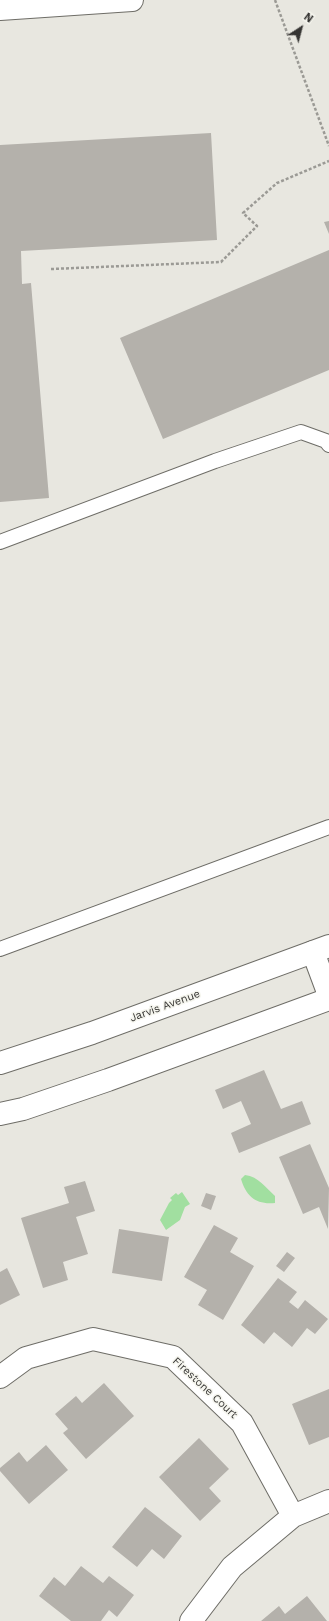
<!DOCTYPE html>
<html>
<head>
<meta charset="utf-8">
<style>
  body { margin:0 }
  #map { position:relative; width:329px; height:1621px; overflow:hidden; background:#e8e7e0; font-family:"Work Sans",sans-serif }
  canvas { display:block }
  .north { position:absolute; left:281px; top:8px; width:40px; height:40px; -webkit-text-stroke:3px #f5f5ee; paint-order:stroke; rotate:36deg; font-size:11px; font-weight:700; line-height:16px; text-align:center; color:#353432 }
  .north::after { content:''; display:block; margin:auto; width:14px; height:18px; background:#353432; clip-path:polygon(50% 0,100% 100%,50% 72%,0 100%) }
</style>
</head>
<body>
<div id="map">
<canvas width="329" height="1621"></canvas>
<div class="north">N</div>
</div>
<script>
const g = document.querySelector('canvas').getContext('2d');
g.lineJoin = 'round';
function fillPath(path, color) { g.fillStyle = color; g.fill(path, 'evenodd'); }
function strokePath(path, color, width, dash) { g.strokeStyle = color; g.lineWidth = width; g.lineCap = dash ? 'butt' : 'round'; g.setLineDash(dash || []); g.stroke(path); }
function label(font, color, halo, rows, align = 'center') {
  g.font = font + ' "Work Sans",sans-serif'; g.lineWidth = 3; g.setLineDash([]); g.textBaseline = 'middle'; g.strokeStyle = halo; g.fillStyle = color; for (const [text, x, y, turn = 0] of rows) {
    g.save(); g.translate(x, y); g.rotate((+turn || 0) * Math.PI / 180); g.textAlign = isNaN(turn) ? turn : align; if (halo) g.strokeText(text, 0, 0); g.fillText(text, 0, 0); g.restore();
  }
}
const water = new Path2D(`
  M245,1175C259,1177 265,1187 275,1196V1203C256,1205 246,1196 241,1179Z
  M182,1192L190,1204L185,1207L180,1220L166,1230L160,1220L169,1203L172,1200L170,1198L176,1193L178,1195Z`);
const building = new Path2D(`
  M211,133L217,240L21,251L22,284L31,283L49,498L0,502V145Z
  M329,221V234L324,222Z
  M329,250V370L163,439L120,338Z
  M264,1070L281,1109L302,1101L311,1124L239,1153L231,1133L251,1124L241,1101L223,1109L215,1090Z
  M310,1144L329,1188L328,1229L319,1207L303,1214L279,1157Z
  M85,1181L95,1211L76,1217L88,1254L63,1262L68,1280L43,1288L21,1218L69,1203L64,1187Z
  M206,1193L216,1196L211,1210L201,1206Z
  M214,1225L238,1238L230,1252L254,1266L223,1320L198,1305L207,1290L184,1277Z
  M119,1229L169,1237L162,1281L112,1273Z
  M287,1252L295,1258L284,1272L276,1266Z
  M7,1268L20,1295L0,1305V1272Z
  M278,1278L297,1292L289,1302L298,1309L305,1300L328,1319L315,1334L307,1328L292,1347L274,1332L264,1344L241,1325Z
  M104,1383L134,1416L86,1459L63,1433L68,1429L55,1414L76,1396L82,1403Z
  M329,1389V1437L309,1445L292,1404Z
  M199,1438L229,1469L209,1488L221,1501L200,1521L159,1477Z
  M46,1445L68,1470L29,1504L0,1471V1468L19,1452L27,1462Z
  M145,1507L182,1536L164,1559L152,1549L137,1567L112,1547Z
  M81,1566L103,1583L109,1576L134,1595L117,1617L109,1610L101,1621H71L39,1596L54,1577L65,1586Z
  M307,1596L327,1621H261L279,1606L285,1614Z`);
const path = new Path2D(`
  M275,0L329,146
  M51,269L221,262L257,226L243,213L277,183L329,161`);
const service = new Path2D(`
  M0,542L215,461L301,432L326,441L329,445
  M0,949L329,827`);
const minor = new Path2D(`
  M313,952L329,995
  M0,1377L26,1358L93,1339L173,1357L242,1423L293,1516
  M191,1621L232,1567L293,1516L329,1501`);
const tertiary = new Path2D(`
  M0,9L132,0`);
const secondary = new Path2D(`
  M0,1063L92,1033L329,946
  M0,1114L23,1109L108,1080L329,999`);
const streetNames = [
  ["Jarvis Avenue",165,1006,-20],
  ["Firestone Court",205,1388,43]
];
fillPath(water, '#a1dfa0');
fillPath(building, '#b4b1ab');
strokePath(service, '#6e6d67', 16);
strokePath(minor, '#6e6d67', 24);
strokePath(tertiary, '#6e6d67', 24);
strokePath(secondary, '#6e6d67', 24);
strokePath(path, '#9b9a95', 2.5, [3, 2]);
strokePath(service, '#fff', 14);
strokePath(minor, '#fff', 22);
strokePath(tertiary, '#fff', 22);
strokePath(secondary, '#fff', 22);
label('11px', '#353432', '#f5f5ee', streetNames);
</script>
</body>
</html>
